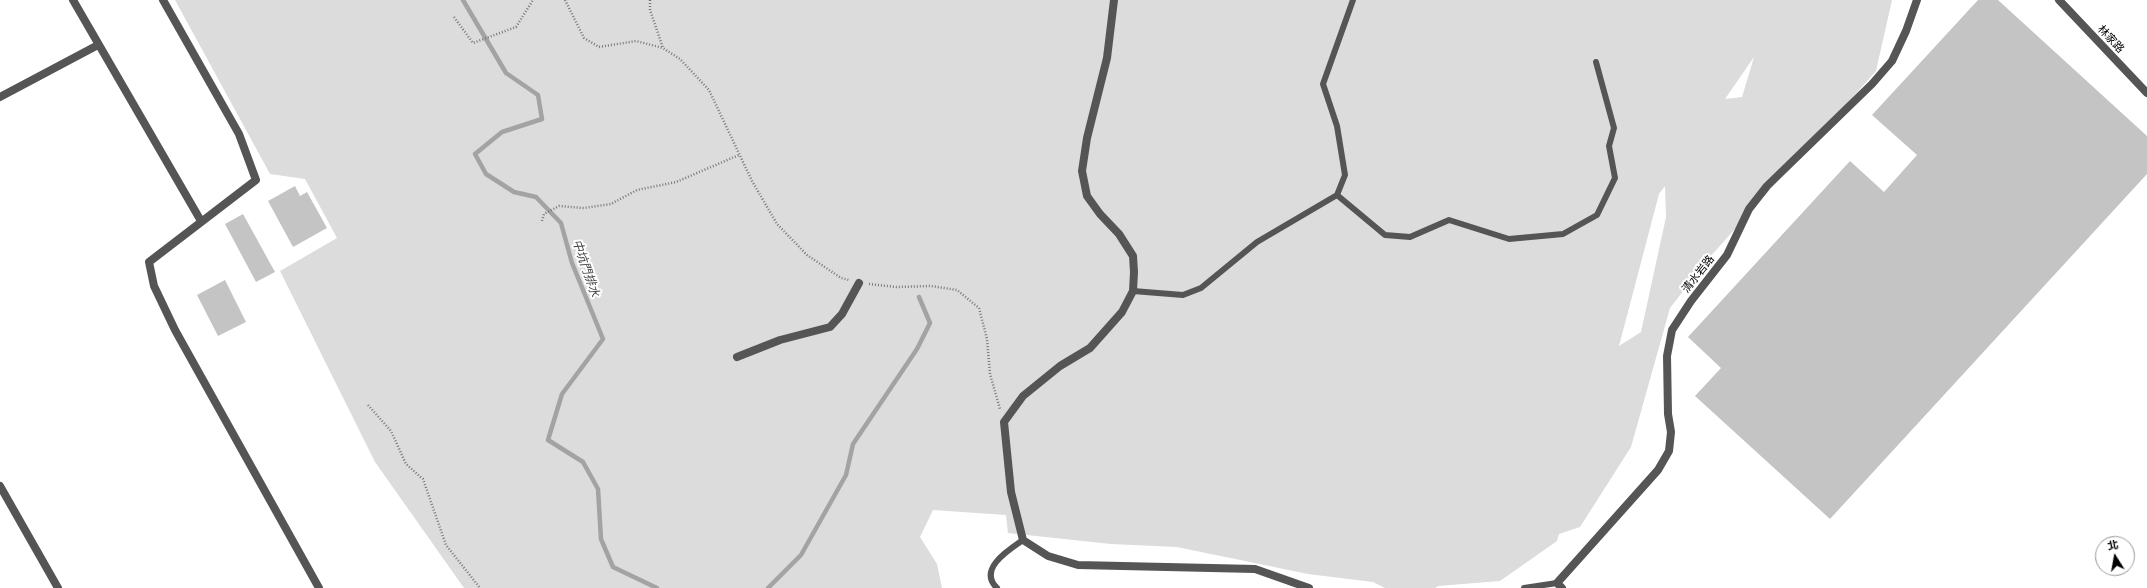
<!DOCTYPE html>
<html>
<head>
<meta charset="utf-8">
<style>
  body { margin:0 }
  #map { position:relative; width:2147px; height:588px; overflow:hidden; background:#fff; font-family:Ubuntu,"Noto Sans TC",sans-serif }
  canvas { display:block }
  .north { position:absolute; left:2095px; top:536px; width:40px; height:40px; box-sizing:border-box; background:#fff; border:1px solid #999; border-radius:50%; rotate:349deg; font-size:11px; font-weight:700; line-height:16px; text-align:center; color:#000 }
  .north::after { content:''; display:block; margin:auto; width:14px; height:18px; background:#000; clip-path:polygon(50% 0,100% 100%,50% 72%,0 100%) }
</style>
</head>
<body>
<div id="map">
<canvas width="2147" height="588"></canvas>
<div class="north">北</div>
</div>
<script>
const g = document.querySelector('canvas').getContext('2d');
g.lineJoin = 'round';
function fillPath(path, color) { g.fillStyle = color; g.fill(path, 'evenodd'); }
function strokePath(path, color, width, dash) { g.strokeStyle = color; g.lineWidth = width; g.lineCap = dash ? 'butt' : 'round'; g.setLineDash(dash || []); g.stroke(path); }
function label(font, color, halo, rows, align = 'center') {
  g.font = font + ' Ubuntu,"Noto Sans TC",sans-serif'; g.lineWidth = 4; g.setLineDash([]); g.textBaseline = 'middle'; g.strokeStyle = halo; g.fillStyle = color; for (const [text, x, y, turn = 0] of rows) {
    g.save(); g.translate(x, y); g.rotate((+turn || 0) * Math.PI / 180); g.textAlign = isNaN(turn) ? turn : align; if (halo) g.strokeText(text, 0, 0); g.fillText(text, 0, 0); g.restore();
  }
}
const green = new Path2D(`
  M175,0H1892L1876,71L1709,258L1670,308L1631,447L1580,527L1559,534L1557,541L1500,581L1438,586L1435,588H1385L1373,582L1308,574L1177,547L1111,544L1008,533L1006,515L933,510L920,537L937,564L942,588H464L375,462L280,271L337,238L305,179L270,174ZM1754,57L1742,97L1725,99ZM1665,186L1666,217L1641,332L1619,346L1659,194Z`);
const stream = new Path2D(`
  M463,0L506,73L538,95L542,119L502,132L475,154L486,174L514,192L536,197L561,223L572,263L603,339L562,394L548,440L583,462L598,489L601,539L613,567L657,588
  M768,588L801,555L846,475L853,444L917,349L930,323L919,297`);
const building = new Path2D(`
  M1978,0H1998L2147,136V174L1830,519L1695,396L1721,368L1688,337L1850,161L1884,192L1917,155L1872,115Z
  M295,186L300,196L307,192L327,228L293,247L268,201Z
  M243,214L275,272L256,282L225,224Z
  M225,280L246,322L218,336L197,295Z`);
const path = new Path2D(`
  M565,0L584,38L599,47L636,41L663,48
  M650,0V10L663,48L680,59L709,90L752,181L777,224L807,255L841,278L849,280
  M454,17L473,43L516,27L533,0
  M542,221L544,214L559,206L584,208L611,204L637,190L676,182L739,155
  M869,284L896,287L931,286L957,290L979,308L987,339L990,374L1000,409
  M368,405L391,431L406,464L423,479L446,545L480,588`);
const service = new Path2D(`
  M1337,195L1385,235L1410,237L1449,220L1509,239L1563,234L1597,215L1615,178L1609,146L1614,128L1596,62
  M1133,291L1183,295L1201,288L1257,242L1337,195L1345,175L1337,126L1323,84L1353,0
  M997,588C977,569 1010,549 1023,540
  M1524,588L1557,583`);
const minor = new Path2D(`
  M73,0L201,221
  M163,0L239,134L256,180L149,262L154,286L175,330L319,588
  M1114,0L1107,58L1087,138L1082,171L1087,196L1100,214L1119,234L1133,256L1134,272L1133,291L1122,312L1090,348L1060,366L1023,396L1004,422L1011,492L1023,540L1048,556L1078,565L1255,569L1309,588
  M2059,0L2147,93
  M0,97L98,45
  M737,357L780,340L830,327L842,314L859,283
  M0,486L58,588`);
const tertiary = new Path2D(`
  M1562,588L1557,583L1658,470L1669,451L1671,432L1668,414L1667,356L1672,330L1691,301L1727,255L1749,209L1767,186L1872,84L1892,61L1906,31L1917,0`);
const streetNames = [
  ["林家路",2111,39,47],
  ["清水岩路",1698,274,-52]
];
const waterNames = [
  ["中坑門排水",586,268,71]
];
fillPath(green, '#dcdcdc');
strokePath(stream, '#a3a3a3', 4.5);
fillPath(building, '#c4c4c4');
strokePath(path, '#777', 2.5, [1, 2]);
strokePath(service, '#555', 6);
strokePath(minor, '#555', 8);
strokePath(tertiary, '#555', 8);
label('11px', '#000', '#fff', streetNames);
label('italic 12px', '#444', '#fff', waterNames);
</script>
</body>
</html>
